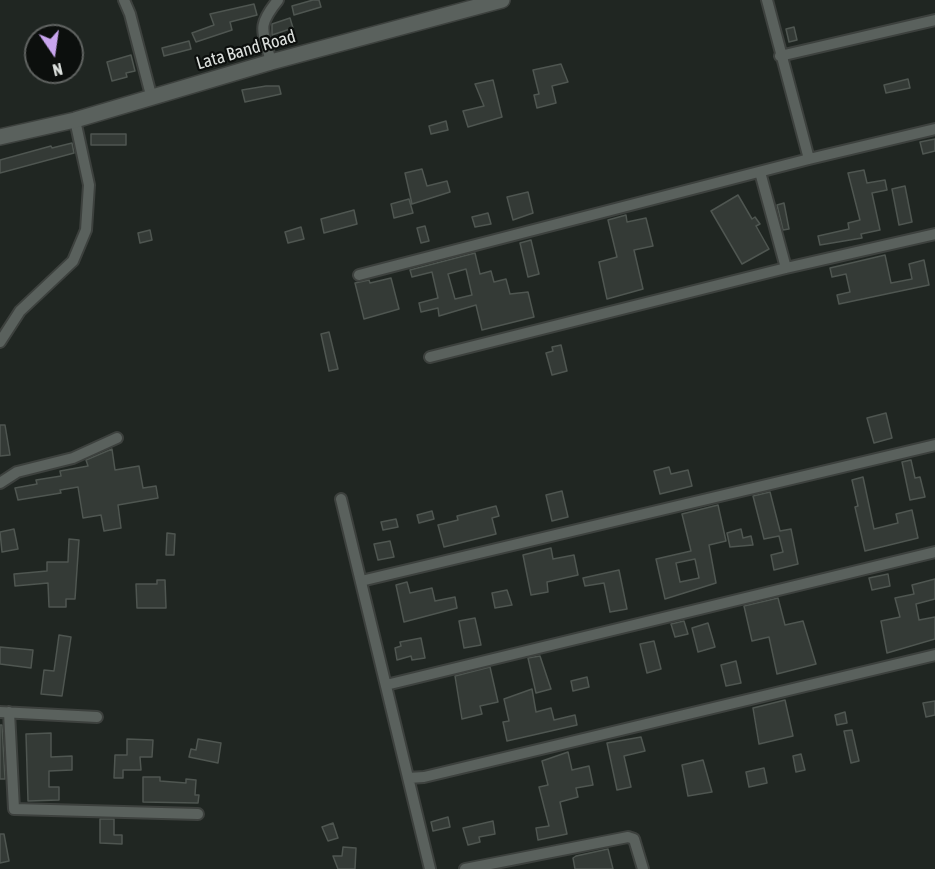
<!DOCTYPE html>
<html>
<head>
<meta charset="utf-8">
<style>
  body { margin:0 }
  #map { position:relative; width:935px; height:869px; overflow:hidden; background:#202622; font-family:"Asap Condensed",sans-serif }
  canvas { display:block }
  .north { position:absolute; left:24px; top:24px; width:60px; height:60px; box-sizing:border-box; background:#0c0f0d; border:2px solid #606361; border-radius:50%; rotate:167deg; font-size:16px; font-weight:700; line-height:24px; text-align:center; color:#dde1de }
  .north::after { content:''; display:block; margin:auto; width:21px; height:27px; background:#c9a5ee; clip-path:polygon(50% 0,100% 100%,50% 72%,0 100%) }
</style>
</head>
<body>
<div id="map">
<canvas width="935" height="869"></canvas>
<div class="north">N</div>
</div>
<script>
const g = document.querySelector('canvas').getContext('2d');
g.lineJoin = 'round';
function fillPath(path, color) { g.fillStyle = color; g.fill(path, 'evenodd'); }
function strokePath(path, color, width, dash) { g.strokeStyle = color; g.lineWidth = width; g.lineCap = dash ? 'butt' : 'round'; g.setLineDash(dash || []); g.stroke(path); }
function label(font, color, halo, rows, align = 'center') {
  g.font = font + ' "Asap Condensed",sans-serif'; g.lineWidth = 4.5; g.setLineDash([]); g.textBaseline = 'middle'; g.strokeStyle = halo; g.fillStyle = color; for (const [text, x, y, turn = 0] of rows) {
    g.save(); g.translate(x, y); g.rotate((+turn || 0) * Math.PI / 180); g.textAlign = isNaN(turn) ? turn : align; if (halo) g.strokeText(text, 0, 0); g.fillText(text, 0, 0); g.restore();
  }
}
const building = new Path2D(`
  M313,0H319L321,7L294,15L292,6Z
  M254,4L257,15L230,22L232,30L196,42L192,33L214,25L210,14Z
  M290,18L293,28L272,35V24Z
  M794,27L797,40L789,42L786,29Z
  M189,41L191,49L164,56L162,48Z
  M131,55L135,71L126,73L127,77L112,81L107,62Z
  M561,64L568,82L552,86L556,103L537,108L534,95L539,94L533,70Z
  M908,79L910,88L886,93L884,85Z
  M493,80L502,117L468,127L463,111L484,106L475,84Z
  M266,86H279L281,94L245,102L242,90Z
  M446,121L448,130L431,134L429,126Z
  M91,134H126V145H91Z
  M935,139V151L923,154L920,142Z
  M72,143L74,153L0,173V160L51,146L52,148Z
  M422,169L427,186L447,181L450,192L412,204L405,173Z
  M864,170L867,183L885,180L887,190L872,193L880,230L861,234L862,238L820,245L818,236L849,229L848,223L860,220L848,173Z
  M905,186L912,222L899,225L892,189Z
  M528,192L533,213L513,220L507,197Z
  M738,195L752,219L755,217L760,224L756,226L769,249L742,264L711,211Z
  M409,199L413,213L394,218L391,204Z
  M784,203L789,229L783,230L777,205Z
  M354,210L357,224L324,233L321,219Z
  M488,213L491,224L475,227L472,217Z
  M626,215L627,222L646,218L653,246L634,250L643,289L607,299L599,262L617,257L608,220Z
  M425,226L429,241L421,243L417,228Z
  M301,227L304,239L288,243L285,232Z
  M150,230L152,240L140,243L138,233Z
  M531,240L539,274L528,277L520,243Z
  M475,253L480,274L491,271L494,282L506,279L510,294L528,292L534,317L482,330L476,305L439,316L438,308L421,312L419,303L438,298L432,272L412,277L410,270ZM466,269L472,295L455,299L448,274Z
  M885,255L891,283L912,279L909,264L924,260L929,285L839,304L837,295L850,292L846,274L832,277L830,268Z
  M391,278L399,309L364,319L355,283L369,280L370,283Z
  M329,332L338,369L329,371L321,334Z
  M561,345L567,371L552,375L546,353L553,351L552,347Z
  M886,413L892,438L874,443L867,418Z
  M0,425H5L10,455L0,456Z
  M112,449L115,470L139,466L143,488L156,486L158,498L118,505L121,528L104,531L101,515L83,518L78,487L60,490L61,493L18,500L15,488L37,484L36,480L61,476L60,471L88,466L86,460Z
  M911,460L915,478L920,477L925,497L910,500L902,462Z
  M669,467L671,474L688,470L692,486L660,494L654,471Z
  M863,477L874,529L898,523L896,514L912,510L918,538L865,551L855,507L858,506L852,480Z
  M562,491L568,517L552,521L546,495Z
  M770,492L780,531L791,529L798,564L774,570L771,555L783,552L779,536L764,539L753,496Z
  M718,505L726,541L709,545L716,583L665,599L656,559L691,551L682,514ZM695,559L699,578L680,582L676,563Z
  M496,506L499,516L492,518L496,534L444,547L438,525L458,520L457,516Z
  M432,511L434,519L419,523L417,515Z
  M396,519L398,527L383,530L381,522Z
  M14,529L18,549L2,552L0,532Z
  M741,529L743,538L751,536L753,545L730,547L727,533Z
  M167,533L175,534L174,555H166Z
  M69,539L79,540L75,599H66V607H49L48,583L15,586L14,574L47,571V562H68Z
  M390,541L394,557L378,560L374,544Z
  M551,548L553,559L574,555L578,575L547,582L548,592L531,595L523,555Z
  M619,570L627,609L610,612L604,583L585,586L583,578Z
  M888,574L890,586L872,590L869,578Z
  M935,579V599L916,604L919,620L935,617V639L887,653L881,621L900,617L895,598L914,594L912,585Z
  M157,580H165L166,608H137L136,584H157Z
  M407,582L410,593L432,588L435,601L455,597L457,608L404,622L396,585Z
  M507,590L512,605L495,608L492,593Z
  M778,598L785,625L803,621L816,664L777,674L769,637L752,641L744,606Z
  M475,618L481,645L464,648L459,621Z
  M684,621L688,634L675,637L671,624Z
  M708,623L715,647L698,652L692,628Z
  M59,635L71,637L62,696L41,694L44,670L54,671Z
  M421,638L425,658L412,660L411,656L397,660L395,648L401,646L400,642Z
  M654,641L661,669L647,673L640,644Z
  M0,647L33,650L31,668L0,664Z
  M540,656L551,689L536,693L528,658Z
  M736,661L741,683L726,686L721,665Z
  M490,667L498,702L480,706L482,714L462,719L455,676Z
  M587,677L589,687L573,691L571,681Z
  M532,689L536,712L551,708L554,720L575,715L577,725L507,741L503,722L509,721L504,699Z
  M785,700L793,736L759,744L753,708Z
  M935,701V715L926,717L923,703Z
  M845,712L847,723L837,725L835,715Z
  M0,725H2L5,779H0Z
  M852,730L859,761L851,763L844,731Z
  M51,733V757L72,756V770L49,771V787H59V800L28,801L26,734Z
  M641,737L645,751L624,756L631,787L617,790L607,743Z
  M127,739L153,740L152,757H140L141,770H123V778H114L115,755H127Z
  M198,739L221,743L218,763L189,757L191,749L196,750Z
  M568,752L572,770L589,766L593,785L576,788L578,797L560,802L567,834L538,840L536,828L549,826L539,787L548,785L542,761Z
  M801,754L805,770L796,772L793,756Z
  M703,760L712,792L688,796L682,765Z
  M764,768L767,783L749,787L746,772Z
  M143,777H160V781L186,783V779L196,780L195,795H199L198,803L143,802Z
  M448,817L450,827L433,831L431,822Z
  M100,819H114V835H122V844L100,843Z
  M493,821L495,834L479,837L480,842L468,845L463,828Z
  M333,823L338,838L328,841L322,827Z
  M0,834H4L9,861L0,863Z
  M343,847L356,848L355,869H338L333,856H342Z
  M608,849L613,869H575L573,858L576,856Z`);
const minor = new Path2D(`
  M124,0L130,14L152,99
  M767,0L809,159
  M780,56L935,20
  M271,62C263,30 256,27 278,0
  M760,172L786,268
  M359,275L809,159L935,129
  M0,342L20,311L73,261L86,230L89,185L75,120
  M430,357L786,268L935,234
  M0,483L17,472L73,458L117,438
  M341,499L430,869
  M361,581L935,445
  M386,685L935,552
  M0,712L97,717
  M9,712L14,809L198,814
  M408,778L424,777L935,655
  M465,869L628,837L634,839L643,869`);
const secondary = new Path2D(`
  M0,137L75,120L271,62L502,0`);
const streetNames = [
  ["Lata Band Road",246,50,-16]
];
fillPath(building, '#343a36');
strokePath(building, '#4f5651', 1.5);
strokePath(minor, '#3d413e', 14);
strokePath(secondary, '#3d413e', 18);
strokePath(minor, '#5a615d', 10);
strokePath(secondary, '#5a615d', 15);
label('18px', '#dde1de', '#0c0f0d', streetNames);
</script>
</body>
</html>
